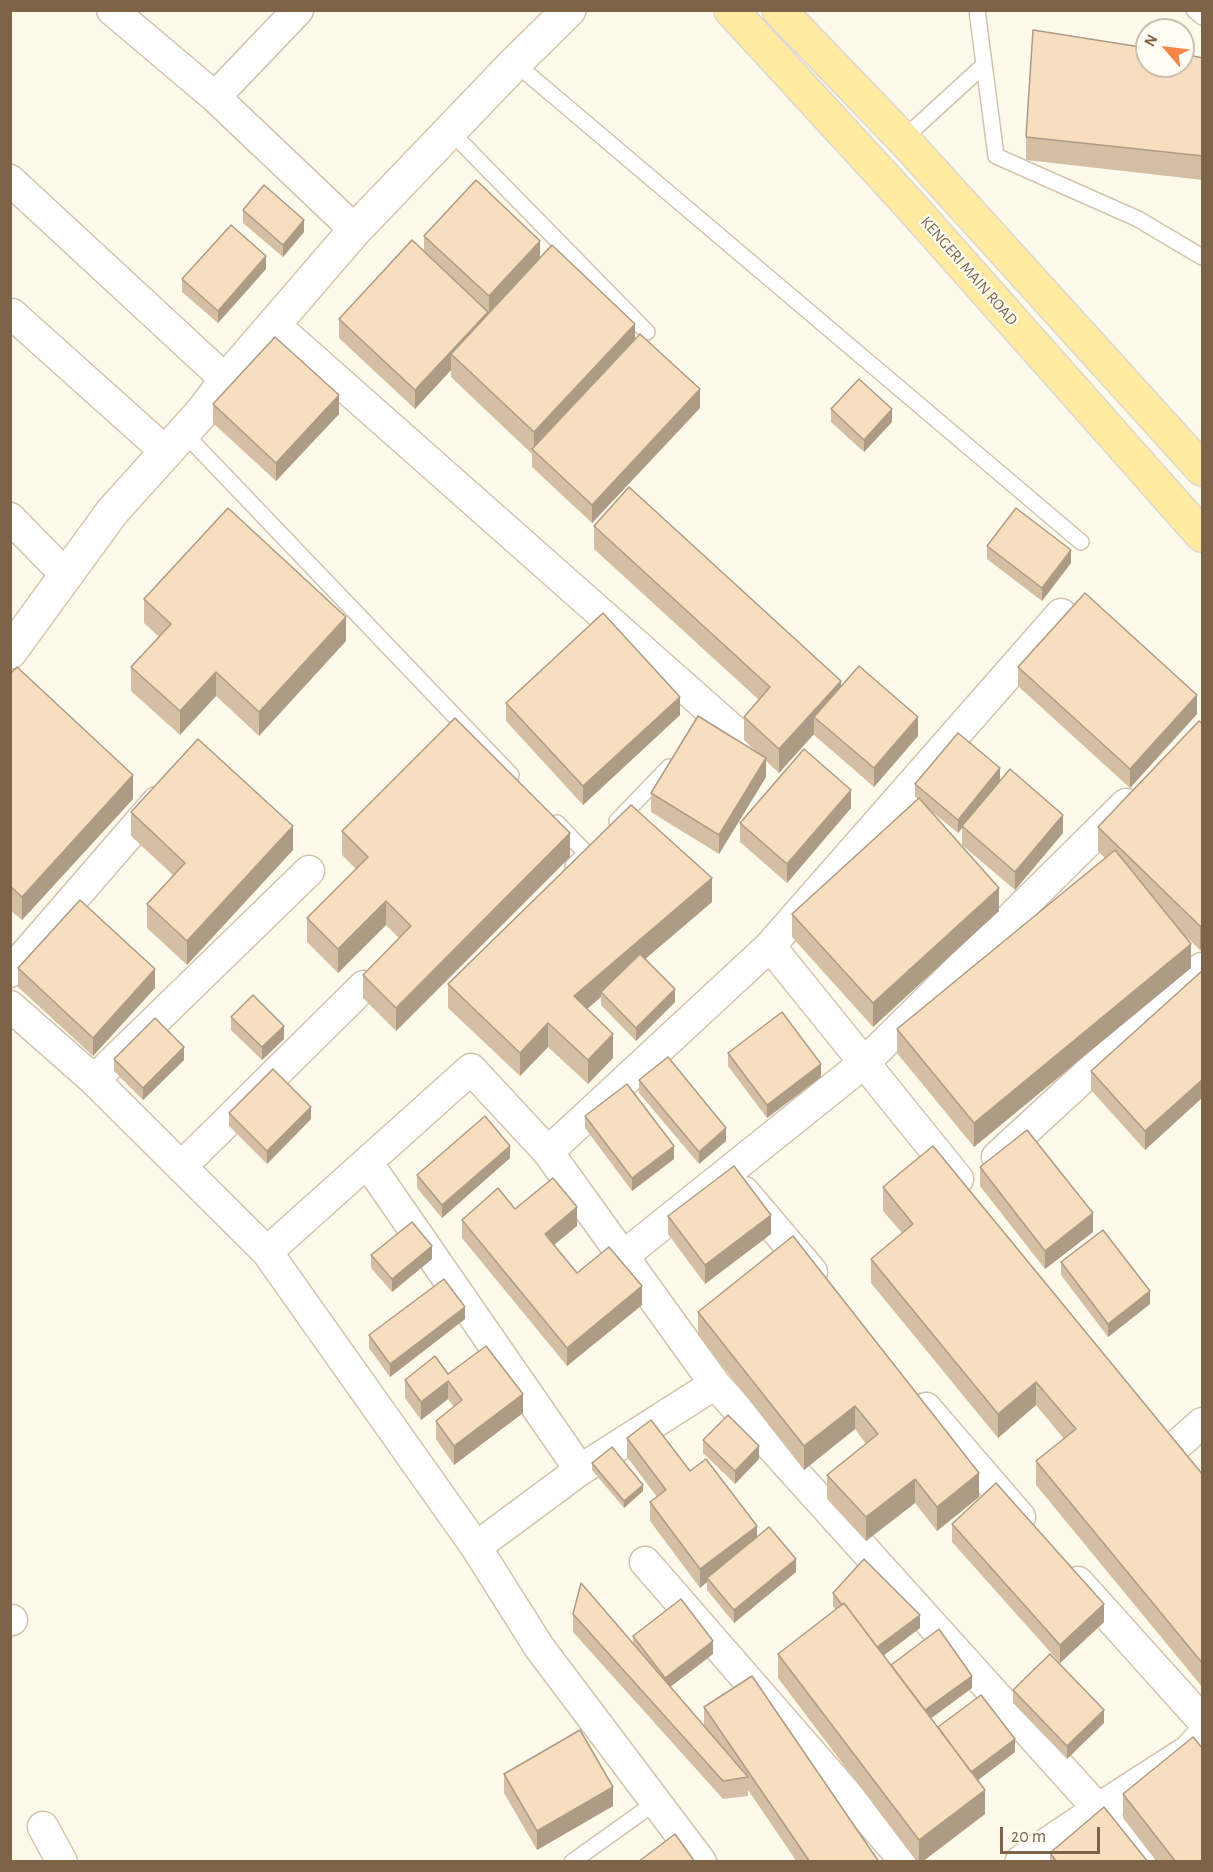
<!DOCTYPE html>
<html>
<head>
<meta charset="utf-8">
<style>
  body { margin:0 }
  #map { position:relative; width:1213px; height:1872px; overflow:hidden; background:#fefaeb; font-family:"Alegreya Sans",sans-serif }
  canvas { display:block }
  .frame { position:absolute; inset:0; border:12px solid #7d6449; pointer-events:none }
  .north { position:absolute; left:1135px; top:18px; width:60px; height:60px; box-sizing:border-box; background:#fffcf3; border:2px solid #cbbfaf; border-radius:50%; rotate:298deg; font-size:16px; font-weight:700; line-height:24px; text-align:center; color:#7d6449 }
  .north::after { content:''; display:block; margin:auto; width:21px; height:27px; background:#f38645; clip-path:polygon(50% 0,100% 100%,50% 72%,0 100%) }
  .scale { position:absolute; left:1000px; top:1827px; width:100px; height:27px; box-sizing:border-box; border:3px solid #7d6449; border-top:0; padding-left:8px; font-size:18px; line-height:21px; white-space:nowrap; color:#7d6449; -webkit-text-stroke:4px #fffcf3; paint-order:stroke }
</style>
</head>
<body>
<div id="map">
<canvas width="1213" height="1872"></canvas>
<div class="frame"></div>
<div class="north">N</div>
<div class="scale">20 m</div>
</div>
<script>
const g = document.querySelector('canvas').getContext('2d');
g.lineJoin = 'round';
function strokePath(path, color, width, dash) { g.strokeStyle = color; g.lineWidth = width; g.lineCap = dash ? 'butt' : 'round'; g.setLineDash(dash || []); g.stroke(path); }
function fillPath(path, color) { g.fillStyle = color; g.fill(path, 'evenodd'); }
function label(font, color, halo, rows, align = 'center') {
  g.font = font + ' "Alegreya Sans",sans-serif'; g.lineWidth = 4.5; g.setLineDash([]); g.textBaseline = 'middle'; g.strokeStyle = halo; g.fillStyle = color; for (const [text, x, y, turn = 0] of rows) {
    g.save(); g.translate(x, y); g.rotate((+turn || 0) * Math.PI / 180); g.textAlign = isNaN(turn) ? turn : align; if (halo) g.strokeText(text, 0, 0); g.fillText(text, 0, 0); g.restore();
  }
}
const lane = new Path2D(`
  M977,10L996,156L1138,219L1202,257
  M1194,10L1202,17
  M515,63L1081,542
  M450,131L647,332
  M903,139L984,65
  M184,433L511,775
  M617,821L669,767
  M557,823L586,853L573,866
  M572,1862L656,1802`);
const street = new Path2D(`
  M112,10L215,97L355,230
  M215,97L298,10
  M10,180L226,380
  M12,314L166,452
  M275,325L744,740
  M10,518L67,576
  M770,946L958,1179
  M10,972L157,802
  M10,1006L94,1080L267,1252L476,1547L539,1647L701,1862
  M94,1080L309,871
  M548,1152L770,946L1061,614
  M997,1157L1202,968
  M367,1162L580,1470
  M181,1167L364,986
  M744,1192L812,1272
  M267,1252L471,1069L548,1152L715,1384L580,1470L476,1547
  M622,1257L864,1063L1126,804
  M715,1384L1099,1810L1140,1862
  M926,1408L1020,1517
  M1176,1446L1202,1423
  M645,1562L906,1862
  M1078,1582L1202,1720
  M10,1620H12
  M43,1827L62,1862`);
const secondary = new Path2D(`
  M10,652L112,512L203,411L226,380L355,230L515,63L569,10
  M1022,1862L1099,1810L1189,1752L1202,1738`);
const primary = new Path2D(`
  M731,10L909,204L1202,535
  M779,10L903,139L1202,469`);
const wall = new Path2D(`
  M1203,58V180L1026,160V137Z
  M243,210L304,232L283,257L243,223Z
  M424,236L540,258L635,339L700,408L592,523L532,467V454L451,377V370L415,409L339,338V319L424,251Z
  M266,269L218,323L182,292V279Z
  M213,404L339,414L276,481L213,423Z
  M831,409L892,422L864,452L831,422Z
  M594,526L841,686L918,736L874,787L814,735V734L779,773L766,761V777L719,854L651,812V793L756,752L744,740V717L759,700L594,549Z
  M987,546L1071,563L1042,601L987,559Z
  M144,599L346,641L259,736L216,696L180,735L131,691V667L159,637L144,623Z
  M1018,667L1197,714L1130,788L1018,686Z
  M10,674L133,799L22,920L10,910Z
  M506,703L680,715L583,805L506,721Z
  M1203,724V947L1200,950L1182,933L1191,968L974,1147L897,1053V1029L1105,858L1098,851V827Z
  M1000,781L1063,833L1015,890L962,845V828L958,833L925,806L999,911L873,1027L792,937V914L918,799L915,797V784Z
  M851,808L787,883L740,842V823Z
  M131,812L293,850L187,965L147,928V904L174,876L131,836Z
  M342,831L570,857L396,1031L363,998V975L399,938L386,925L338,973L307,942V918L356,869L342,855Z
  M712,902L645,959L675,1002L636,1041L601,1005V997L587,1009L613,1058L588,1084L548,1047L520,1076L448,1008V984Z
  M18,968L155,988L93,1056L18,987Z
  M1203,970V1097L1145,1150L1091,1090V1071Z
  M231,1017L284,1039L262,1060L231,1030Z
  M728,1053L821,1077L767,1118L728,1066Z
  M114,1059L184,1060L143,1100L114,1071Z
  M639,1080L726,1141L699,1164L639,1093Z
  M229,1113L311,1119L267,1164L229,1126Z
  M585,1116L674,1159L632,1191L585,1128Z
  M510,1158L442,1218L417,1188V1175Z
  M980,1167L1093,1232L1045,1269L980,1186Z
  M883,1187L1203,1475V1688L1036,1485V1461L1064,1439L1036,1405L998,1438L871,1283V1259L902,1233L883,1211Z
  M515,1209L577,1226L554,1245L577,1273L642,1305L567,1366L462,1238V1220Z
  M668,1216L771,1234L705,1284L668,1234Z
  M793,1236L979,1497L937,1531L915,1503L866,1541L827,1499V1475L866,1444L855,1429L804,1470L698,1335V1312Z
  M371,1255L432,1259L392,1292L371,1268Z
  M1061,1262L1150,1304L1108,1337L1061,1275Z
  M1202,1281H1203V1300H1202Z
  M465,1319L390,1377L369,1348V1335Z
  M448,1374L523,1413L454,1465L436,1439V1421L454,1407L448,1399L421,1420L405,1398V1380Z
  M627,1438L690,1471L757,1537L796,1572L734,1623L707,1590V1582L700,1588L650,1521V1502L657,1497L627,1457Z
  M703,1440L759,1459L735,1484L703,1453Z
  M592,1463L643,1491L624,1508L592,1470Z
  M952,1524L1104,1622L1060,1663L952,1542Z
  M833,1593L920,1628L884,1655L891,1665L972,1688L931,1718L938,1727L1015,1752L978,1780L985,1814L922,1862H917L778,1678V1654L836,1610L833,1606Z
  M573,1614L633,1643V1636L713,1654L670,1687L704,1726V1707L879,1862H797L748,1790V1796L723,1799L573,1632Z
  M1013,1690L1104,1723L1067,1759L1013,1703Z
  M504,1774L613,1806L537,1850L504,1793Z
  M1123,1794L1203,1862H1157L1123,1818Z
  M1050,1853L1148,1862H1050Z`);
const shadedWall = new Path2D(`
  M304,220V232L283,257V245Z
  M540,241V259L489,315V296Z
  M266,256V269L218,323V311Z
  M488,312V330L451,354V370L415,409V390Z
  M635,324V348L534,451V432Z
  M700,389V408L592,523V505Z
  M339,395V414L276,481V463Z
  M892,409V422L864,452V440Z
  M1071,550V563L1042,601V588Z
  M346,617V641L259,736V712Z
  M216,672V696L180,735V711Z
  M841,681V705L814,717V734L779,773V749Z
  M1197,695V714L1130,788V769Z
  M680,697V715L583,805V786Z
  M918,717V736L874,787V768Z
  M766,758V777L719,854V835Z
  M1000,768V781L962,826V828L958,833V820Z
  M133,775V799L22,920V897Z
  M851,790V808L787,883V864Z
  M1063,815V833L1015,890V872Z
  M293,826V850L187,965V941Z
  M570,833V857L396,1031V1008Z
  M712,878V902L603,995L601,992V997L574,1020V996Z
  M999,888V911L873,1027V1003Z
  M386,901V925L338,973V949Z
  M1203,924V947L1200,950V926Z
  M1191,944V968L974,1147V1123Z
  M155,969V988L93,1056V1038Z
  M675,989V1002L636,1041V1028Z
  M548,1023V1047L520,1076V1053Z
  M284,1026V1039L262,1060V1047Z
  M613,1034V1058L588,1084V1060Z
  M184,1047V1060L143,1100V1088Z
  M821,1064V1077L767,1118V1105Z
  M1203,1079V1097L1145,1150V1131Z
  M311,1107V1119L267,1164V1151Z
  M726,1128V1141L699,1164V1152Z
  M510,1146V1158L442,1218V1205Z
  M674,1146V1159L632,1191V1178Z
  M577,1207V1226L545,1252V1234Z
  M1093,1213V1232L1045,1269V1251Z
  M771,1215V1234L705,1284V1265Z
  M432,1246V1259L392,1292V1279Z
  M642,1286V1305L567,1366V1348Z
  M1150,1291V1304L1108,1337V1324Z
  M465,1307V1319L390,1377V1364Z
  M448,1381V1399L421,1420V1402Z
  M1036,1382V1405L998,1438V1414Z
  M523,1394V1413L454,1465V1446Z
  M855,1406V1429L804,1470V1446Z
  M759,1446V1459L735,1484V1471Z
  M979,1473V1497L937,1531V1507Z
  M915,1479V1503L866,1541V1517Z
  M643,1485V1491L624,1508V1501Z
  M757,1526V1545L707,1578V1582L700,1588V1569Z
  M796,1559V1572L734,1623V1610Z
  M1104,1604V1622L1060,1663V1645Z
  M920,1615V1628L875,1662V1649Z
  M713,1641V1654L665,1691V1678Z
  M972,1676V1688L922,1725V1712Z
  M1104,1710V1723L1067,1759V1746Z
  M1015,1739V1752L969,1787V1774Z
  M613,1787V1806L537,1850V1831Z
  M985,1790V1814L922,1862H919V1840Z`);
const building = new Path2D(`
  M1033,30L1147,48V66H1183V54L1203,58V156L1026,137Z
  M476,180L540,241L489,296L424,236Z
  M264,185L304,220L283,245L243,210Z
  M231,225L266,256L218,311L182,279Z
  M412,240L488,312L415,390L339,319Z
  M552,245L635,324L534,432L451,354Z
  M640,334L700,389L592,505L532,449Z
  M275,337L339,395L276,463L213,404Z
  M859,379L892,409L864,440L831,409Z
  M629,487L841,681L779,749L744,717L770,687L594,526Z
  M228,508L346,617L259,712L216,672L180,711L131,667L171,624L144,599Z
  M1016,508L1071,550L1042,588L987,546Z
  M1085,593L1197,695L1130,769L1018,667Z
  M603,613L680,697L583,786L506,703Z
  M859,666L918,717L874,768L814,717Z
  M17,667L133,775L22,897L10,886V823L11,822H10V674Z
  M698,716L766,758L719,835L651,793Z
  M455,718L570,833L396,1008L363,975L411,926L386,901L338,949L307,918L368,857L342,831Z
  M1199,721L1203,724V924L1200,926L1098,827Z
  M958,733L1000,768L958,820L915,784Z
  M198,739L293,826L187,941L147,904L185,863L131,812Z
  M804,749L851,790L787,864L740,823Z
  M1010,769L1063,815L1015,872L962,826Z
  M919,798L999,888L873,1003L792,914Z
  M631,805L712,878L574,996L613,1034L588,1060L548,1023L520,1053L448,984Z
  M1115,850L1191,944L974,1123L897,1029Z
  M80,900L155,969L93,1038L18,968Z
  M640,954L675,989L636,1028L601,992Z
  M1203,970V1079L1145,1131L1091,1071Z
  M253,995L284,1026L262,1047L231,1017Z
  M782,1012L821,1064L767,1105L728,1053Z
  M155,1018L184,1047L143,1088L114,1059Z
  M668,1057L726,1128L699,1152L639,1080Z
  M273,1069L311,1107L267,1151L229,1113Z
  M627,1084L674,1146L632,1178L585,1116Z
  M485,1116L510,1146L442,1205L417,1175Z
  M1027,1130L1093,1213L1045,1251L980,1167Z
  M933,1146L1203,1475V1664L1036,1461L1076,1429L1036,1382L998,1414L871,1259L913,1224L883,1187Z
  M734,1166L771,1215L705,1265L668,1216Z
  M553,1178L577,1207L545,1234L577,1273L609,1247L642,1286L567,1348L462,1220L498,1188L515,1209Z
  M412,1222L432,1246L392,1279L371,1255Z
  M1103,1230L1150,1291L1108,1324L1061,1262Z
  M793,1236L979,1473L937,1507L915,1479L866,1517L827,1475L878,1434L855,1406L804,1446L698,1312Z
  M444,1279L465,1307L390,1364L369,1335Z
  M486,1346L523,1394L454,1446L436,1421L462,1400L448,1381L421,1402L405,1380L435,1356L448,1374Z
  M728,1415L759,1446L735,1471L703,1440Z
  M651,1420L690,1471L706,1459L757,1526L700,1569L650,1502L666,1490L627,1438Z
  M612,1447L643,1485L624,1501L592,1463Z
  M996,1483L1104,1604L1060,1645L952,1524Z
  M769,1527L796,1559L734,1610L707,1578Z
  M864,1559L920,1615L877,1647L844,1603L842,1605L833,1593Z
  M581,1583L748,1777L723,1781L573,1614Z
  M681,1599L713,1641L665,1678L633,1636Z
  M844,1603L985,1790L919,1840L778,1654Z
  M939,1629L972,1676L925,1710L891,1665Z
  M1050,1654L1104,1710L1067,1746L1013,1690Z
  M752,1676L879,1862H810L704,1707Z
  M981,1695L1015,1739L971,1772L938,1727Z
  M580,1730L613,1787L537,1831L504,1774Z
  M1193,1737L1203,1749V1862H1176L1123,1794Z
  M1104,1807L1148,1862H1057L1050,1853Z
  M675,1834L695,1862H638Z`);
const streetNames = [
  ["KENGERI MAIN ROAD",969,271,49]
];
strokePath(lane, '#d3c3ae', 18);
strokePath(street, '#d3c3ae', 33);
strokePath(secondary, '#d7c5ab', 36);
strokePath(primary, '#ddd7d0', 36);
strokePath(lane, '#fff', 15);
strokePath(street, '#fff', 30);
strokePath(secondary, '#fff', 33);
strokePath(primary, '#ffeaa1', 33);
fillPath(wall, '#d4bfa4');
fillPath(shadedWall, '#ad9b86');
fillPath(building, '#f7debf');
strokePath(building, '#ad9b86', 1.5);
label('16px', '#7d6449', '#fffcf3', streetNames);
</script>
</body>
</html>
